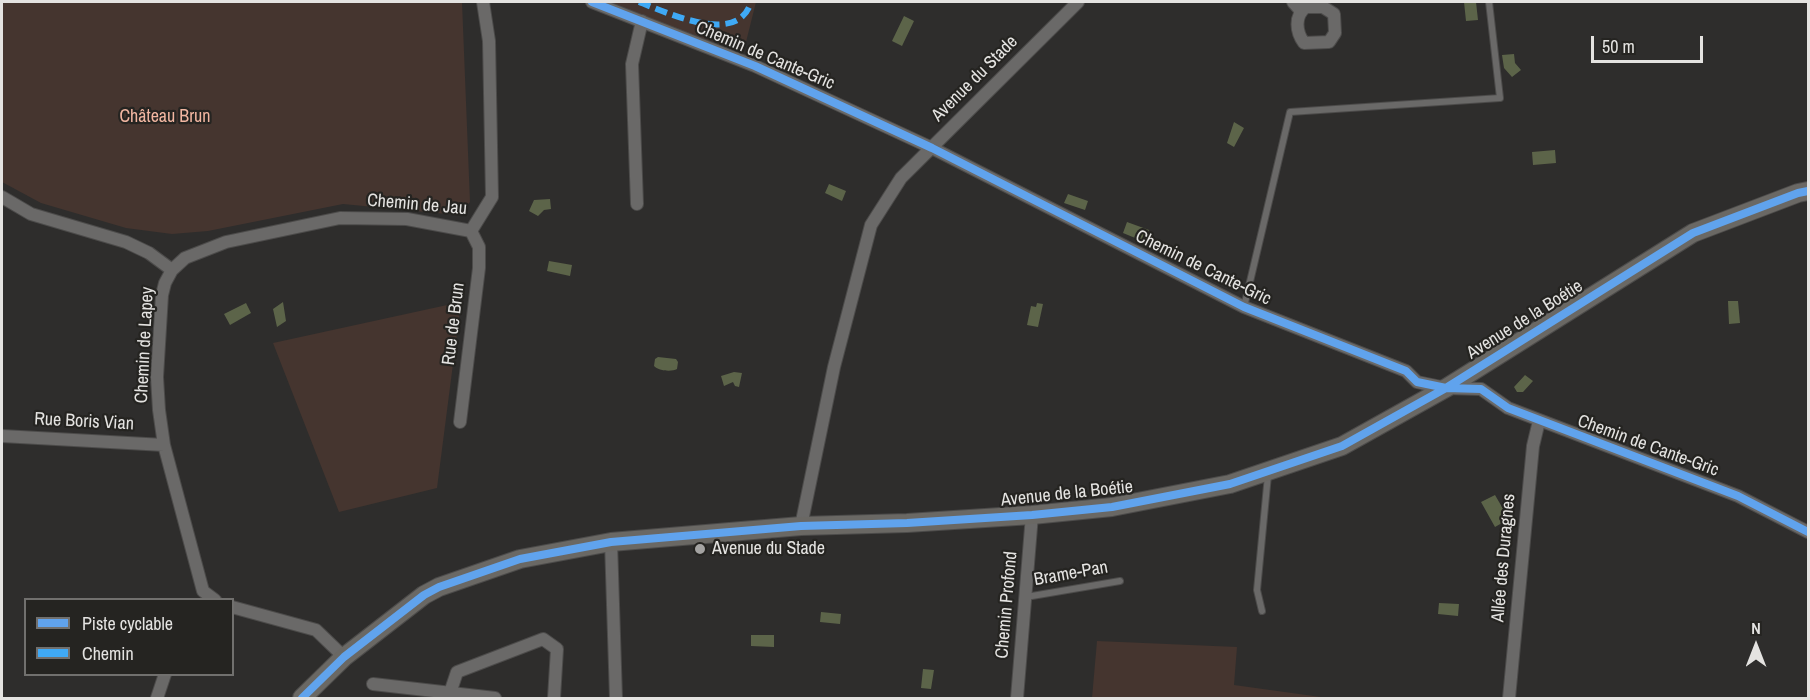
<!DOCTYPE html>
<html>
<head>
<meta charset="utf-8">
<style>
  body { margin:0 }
  #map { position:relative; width:1810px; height:700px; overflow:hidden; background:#2e2d2c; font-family:"Archivo Narrow",sans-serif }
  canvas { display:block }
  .frame { position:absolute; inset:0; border:3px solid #e4e3e1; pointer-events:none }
  .legend { position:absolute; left:24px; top:598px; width:210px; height:78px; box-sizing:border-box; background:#252421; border:2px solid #71706e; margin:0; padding:8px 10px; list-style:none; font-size:18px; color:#e4e3e1 }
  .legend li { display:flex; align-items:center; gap:12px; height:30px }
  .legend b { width:30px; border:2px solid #71706e }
  .north { position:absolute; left:1726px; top:616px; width:60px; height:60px; -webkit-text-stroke:4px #252421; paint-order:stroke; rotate:0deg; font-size:16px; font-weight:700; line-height:24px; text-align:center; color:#e4e3e1 }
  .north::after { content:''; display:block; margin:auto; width:21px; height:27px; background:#e4e3e1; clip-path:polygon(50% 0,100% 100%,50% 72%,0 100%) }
  .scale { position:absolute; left:1591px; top:36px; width:112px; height:27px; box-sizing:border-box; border:3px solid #e4e3e1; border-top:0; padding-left:8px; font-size:18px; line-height:21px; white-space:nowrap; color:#e4e3e1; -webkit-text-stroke:4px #252421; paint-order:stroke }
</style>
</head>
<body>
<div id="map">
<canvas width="1810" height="700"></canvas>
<div class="frame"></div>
<ul class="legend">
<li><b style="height:8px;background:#60a3ed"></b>Piste cyclable</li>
<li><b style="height:8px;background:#3fa9f5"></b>Chemin</li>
</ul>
<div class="north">N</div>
<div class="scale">50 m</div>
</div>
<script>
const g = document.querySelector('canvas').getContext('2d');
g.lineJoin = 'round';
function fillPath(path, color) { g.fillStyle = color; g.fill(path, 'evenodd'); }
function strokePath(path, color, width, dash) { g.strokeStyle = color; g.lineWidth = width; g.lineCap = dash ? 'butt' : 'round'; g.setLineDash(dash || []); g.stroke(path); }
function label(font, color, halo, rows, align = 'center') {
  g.font = font + ' "Archivo Narrow",sans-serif'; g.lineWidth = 4.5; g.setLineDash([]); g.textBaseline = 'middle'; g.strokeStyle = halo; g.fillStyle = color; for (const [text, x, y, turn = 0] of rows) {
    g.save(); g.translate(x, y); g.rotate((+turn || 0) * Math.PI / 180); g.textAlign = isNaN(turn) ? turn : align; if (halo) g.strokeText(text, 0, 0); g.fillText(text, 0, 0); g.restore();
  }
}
const green = new Path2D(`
  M2,2H462L470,202L458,215L343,204L208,231L172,234L126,228L41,203L2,182Z
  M602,2H756L745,46L736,50Z
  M461,302L437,488L339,512L273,343Z
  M1097,641L1237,647L1234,685L1328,698H1092Z`);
const water = new Path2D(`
  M1464,2H1476L1478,20L1466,21Z
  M904,16L914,21L902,46L892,41Z
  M1514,54L1515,63L1521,70L1512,77L1504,68L1502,55Z
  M1234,122L1244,128L1234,147L1227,143Z
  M1555,150L1556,163L1533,165L1532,152Z
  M829,184L846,191L842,201L825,193Z
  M1068,194L1088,201L1085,210L1064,203Z
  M550,199L551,209L544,210L538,216L529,211L534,200Z
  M1127,222L1149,230L1145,242L1123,233Z
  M549,261L572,265L570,276L547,271Z
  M1728,301H1738L1740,323L1729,324Z
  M283,302L286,321L277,327L273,309Z
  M246,303L251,313L230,325L224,314Z
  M1037,303L1043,304L1038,327L1027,325L1031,306L1036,307Z
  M658,357L676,359L678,362L677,369C672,372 658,371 654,366L655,359Z
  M734,372L742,373L739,387L735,386L733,382L724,386L721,376Z
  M1525,375L1533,381L1523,392H1517L1514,387Z
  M1495,495L1509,519L1495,527L1481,502Z
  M1439,603L1459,604L1458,616L1438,614Z
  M821,612L841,614L840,624L820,622Z
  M751,635H774V647L751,646Z
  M923,669L934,670L931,689L921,688Z`);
const service = new Path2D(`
  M1244,307L1290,112L1500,98L1489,2
  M1026,597L1120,581
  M1262,611L1257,590L1268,475`);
const minor = new Path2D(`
  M592,2L755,66L932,148L1244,307L1406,371L1417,382L1446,388L1481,389L1508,408L1738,496L1808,532
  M1293,2L1301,11
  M1306,7H1323L1334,14L1335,33L1329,42L1304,43C1296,32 1294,16 1306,7Z
  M2,197L31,214L126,242L149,253L172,270L165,283L162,295L157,377L159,410L164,445L203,591L215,600
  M637,204L632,64L642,21
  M172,270L185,258L226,242L340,218L407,219L471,231L492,197L489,41L483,2
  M460,422L479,268V247L471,231
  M2,436L164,445
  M801,526L834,367L871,225L901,178L1078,2
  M611,542L616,698
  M232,607L316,630L344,657
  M373,684L495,698
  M450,693L457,672L543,639L557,649L554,698
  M157,698L165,674
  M1017,698L1032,515
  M1509,698L1533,446L1539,421`);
const secondary = new Path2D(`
  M302,698L344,657L424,595L439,587L520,559L611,542L801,526L907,523L1032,515L1112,507L1230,484L1342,446L1446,388L1693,233L1798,193L1808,191`);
const quiet = new Path2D(`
  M639,2C666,12 738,47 751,2`);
const cycleway = new Path2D(`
  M592,2L755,66L932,148L1244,307L1406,371L1417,382L1446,388L1481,389L1508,408L1738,496L1808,532
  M302,698L344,657L424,595L439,587L520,559L611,542L801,526L907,523L1032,515L1112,507L1230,484L1342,446L1446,388L1693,233L1798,193L1808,191`);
const markers = [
  [700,549,6,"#a4a3a2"]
];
const streetNames = [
  ["Chemin de Cante-Gric",765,56,23],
  ["Avenue du Stade",975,79,-45],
  ["Chemin de Jau",417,205,5],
  ["Chemin de Cante-Gric",1203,268,26],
  ["Avenue de la Boétie",1525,320,-32],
  ["Rue de Brun",454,324,-83],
  ["Chemin de Lapey",145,345,-87],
  ["Rue Boris Vian",84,422,3],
  ["Chemin de Cante-Gric",1648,446,20],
  ["Avenue de la Boétie",1067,494,-6],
  ["Allée des Duragnes",1504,558,-85],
  ["Brame-Pan",1071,574,-10],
  ["Chemin Profond",1007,605,-85]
];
const parkNames = [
  ["Château Brun",165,117]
];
const poiNames = [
  ["Avenue du Stade",712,549]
];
fillPath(green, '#45352f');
fillPath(water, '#5c6449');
strokePath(service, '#4c4b4a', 8);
strokePath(minor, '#4c4b4a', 14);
strokePath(secondary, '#4c4b4a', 20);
strokePath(service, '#6a6968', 6);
strokePath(minor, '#6a6968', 12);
strokePath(secondary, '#6a6864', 18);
strokePath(quiet, '#3fa9f5', 6, [12, 6]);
strokePath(cycleway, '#60a3ed', 8);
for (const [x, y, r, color] of markers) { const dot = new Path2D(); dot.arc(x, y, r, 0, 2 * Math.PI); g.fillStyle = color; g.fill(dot); strokePath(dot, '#252421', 2); }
label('18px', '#e4e3e1', '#252421', streetNames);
label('18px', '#f1b6a1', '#252421', parkNames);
label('18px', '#e4e3e1', '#252421', poiNames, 'left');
</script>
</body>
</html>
